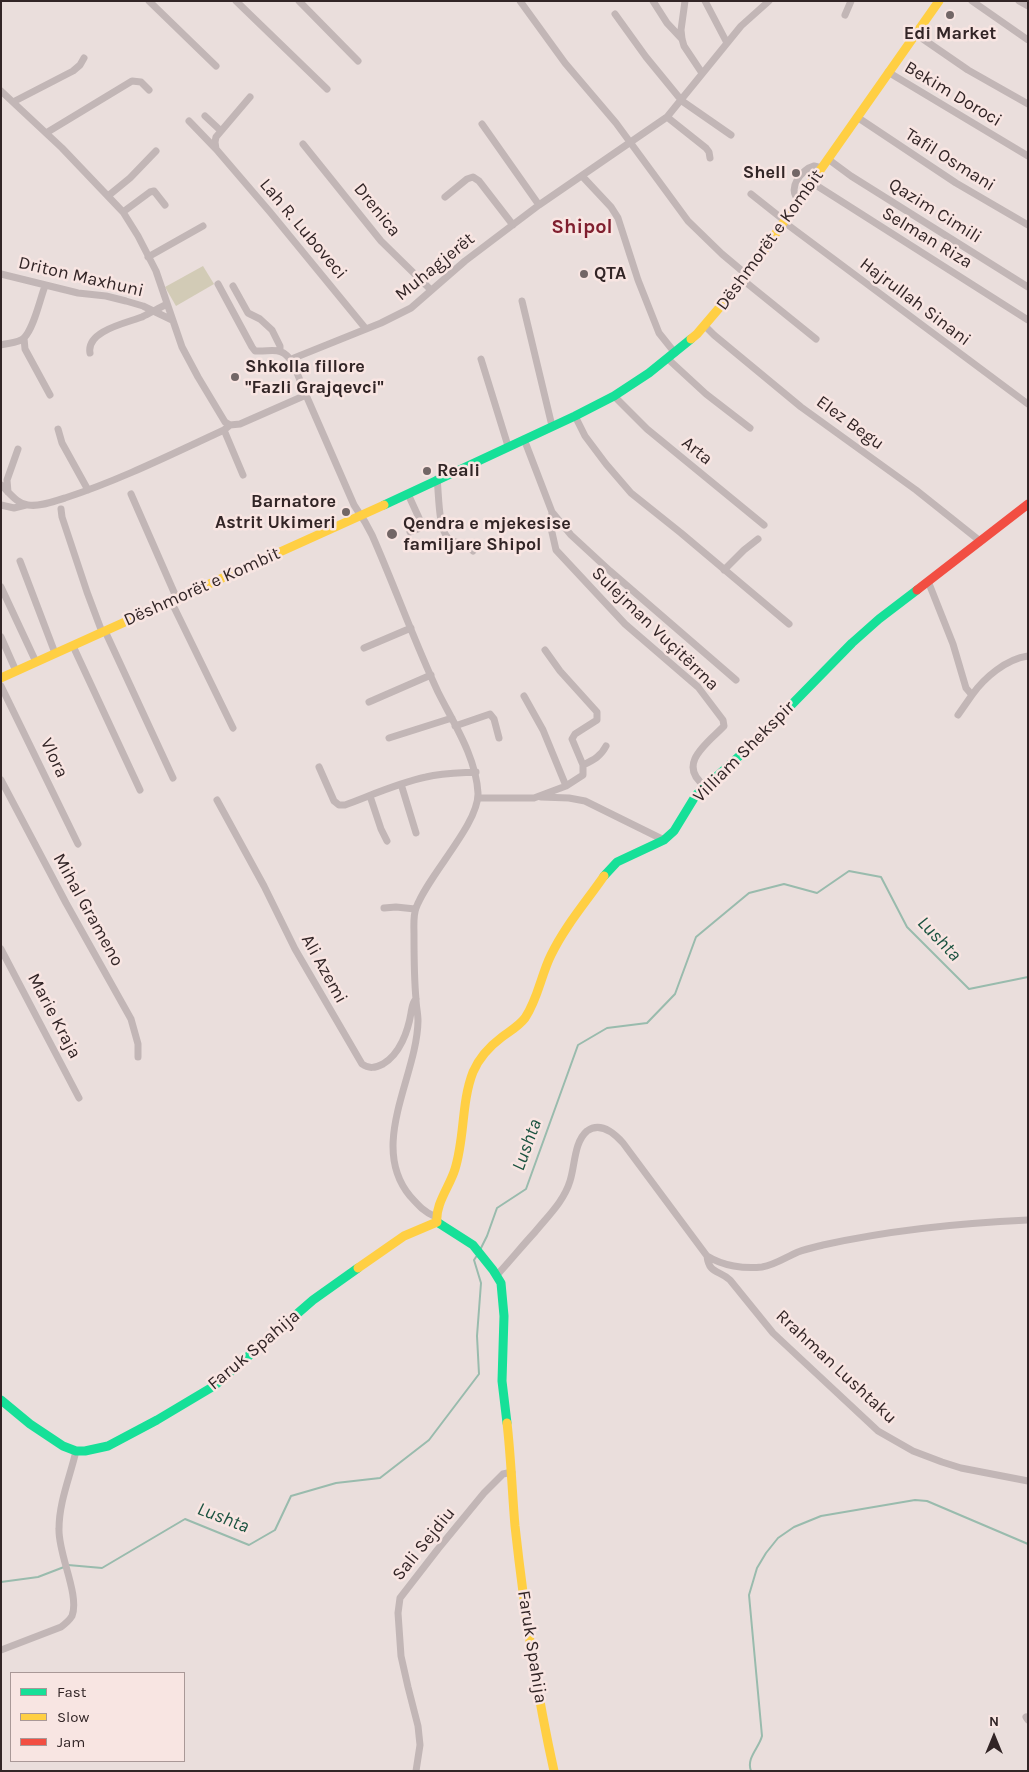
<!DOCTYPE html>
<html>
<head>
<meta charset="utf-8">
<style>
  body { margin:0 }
  #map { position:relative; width:1029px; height:1772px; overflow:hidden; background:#eadedc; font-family:Karla,sans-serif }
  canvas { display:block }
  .frame { position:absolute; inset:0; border:2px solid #322526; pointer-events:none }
  .legend { position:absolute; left:10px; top:1672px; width:175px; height:90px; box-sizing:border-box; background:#f8e5e2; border:1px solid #a99897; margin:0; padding:6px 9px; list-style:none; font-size:15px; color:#322526 }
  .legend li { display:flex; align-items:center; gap:10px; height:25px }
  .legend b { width:25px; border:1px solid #a99897 }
  .north { position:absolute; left:969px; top:1712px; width:50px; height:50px; -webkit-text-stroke:4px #f8e5e2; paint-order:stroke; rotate:0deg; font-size:14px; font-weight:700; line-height:20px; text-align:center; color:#322526 }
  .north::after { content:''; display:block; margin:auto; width:18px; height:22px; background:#322526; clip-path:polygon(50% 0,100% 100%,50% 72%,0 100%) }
</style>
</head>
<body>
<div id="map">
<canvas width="1029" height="1772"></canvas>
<div class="frame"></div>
<ul class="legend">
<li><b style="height:6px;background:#16e098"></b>Fast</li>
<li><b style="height:6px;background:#ffcf43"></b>Slow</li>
<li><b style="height:6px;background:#f24e42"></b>Jam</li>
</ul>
<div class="north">N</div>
</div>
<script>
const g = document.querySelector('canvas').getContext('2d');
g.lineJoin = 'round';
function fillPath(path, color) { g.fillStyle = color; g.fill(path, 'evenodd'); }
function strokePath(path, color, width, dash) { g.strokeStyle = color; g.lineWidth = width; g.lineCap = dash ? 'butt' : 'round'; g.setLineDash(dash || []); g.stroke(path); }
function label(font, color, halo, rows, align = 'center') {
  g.font = font + ' Karla,sans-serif'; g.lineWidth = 5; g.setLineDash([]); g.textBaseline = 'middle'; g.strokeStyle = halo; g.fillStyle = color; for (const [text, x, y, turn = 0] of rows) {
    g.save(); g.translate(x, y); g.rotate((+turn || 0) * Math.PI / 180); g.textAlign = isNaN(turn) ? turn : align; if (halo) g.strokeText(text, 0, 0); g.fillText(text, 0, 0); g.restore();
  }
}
const green = new Path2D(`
  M203,266L214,284L176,306L165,287Z`);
const stream = new Path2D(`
  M480,1250L487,1236L497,1208L526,1189L578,1045L607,1028L647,1023L675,994L696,937L749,893L784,884L817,893L849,871L881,877L907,927L969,989L1028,977
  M68,1565L102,1568L185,1519L249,1545L275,1530L291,1496L336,1483L380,1478L429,1440L479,1374L477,1336L481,1283L474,1260L478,1254
  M1,1582L38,1577L64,1567
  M751,1771C746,1758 759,1748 762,1736L749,1595L757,1568L766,1553L778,1538L794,1527L821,1516L915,1500L927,1501L1028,1544`);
const street = new Path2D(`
  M149,1L216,66
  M236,1L327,89
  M299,1L358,61
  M520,1L565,63L616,123L688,221L722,254L747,275
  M653,1L667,23L682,39
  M685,1L681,30L682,39L684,46L702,73
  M705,1L727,43
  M972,1L1028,40
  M1019,1L1028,6
  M615,14L646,57L682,101L731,135
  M845,15L851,1
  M918,33L923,39L968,70L1028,104
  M888,72L1028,156
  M1,91L62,148L123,212L138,236L156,271L182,347L198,377L225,422L230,425L240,424L306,395L354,505L365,522L372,535C395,587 414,641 438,692C454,724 476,757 478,793C479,824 428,875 416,908C413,916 414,926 414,934C414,956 414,978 416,999C416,1006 418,1013 418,1021C417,1077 368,1145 410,1196C418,1205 424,1212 436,1217
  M250,97L216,137L215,142L216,149L270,212L366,329
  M13,102L73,71L80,65L84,58
  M205,116L221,131
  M667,117L706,148L709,152L710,158
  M857,117L956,183L1028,225
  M189,121L216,149
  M482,124L539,205
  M46,133L132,81L141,82L149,90
  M303,144L381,241L431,290
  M828,159L851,176L1028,287
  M582,176L611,207L618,218L638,280L659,333L675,353
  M811,182L1028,320
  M751,194L785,221
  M108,196L130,178L156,151
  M445,197L467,179L473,177L479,181L513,225
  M799,200C786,189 802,169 814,166L822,168
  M123,212L150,192L154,191L165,205
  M784,222L1028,404
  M148,257L203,226
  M1,274L78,293L106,296L126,301L143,306L172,320
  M743,280L816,339
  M218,284L252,347L255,351C273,352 281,345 293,363
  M233,286L248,313L260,319L272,330L280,346V350
  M522,301L552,426
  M705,326L714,335L801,407L916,490L980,541
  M24,338L25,349L50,395
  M1,345C8,343 19,343 24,338C34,328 40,299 45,286
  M90,353C86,331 126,323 142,317C150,313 159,308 167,304
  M481,359L508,446
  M668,359L706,394L750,428
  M306,395L293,363L294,358L381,323L411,308L465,261L539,205L667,117L741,26L769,1
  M614,396L647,429L764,525
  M575,416L585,436L606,464L631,493L681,533L789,624
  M58,429L62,443L88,490
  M224,430L243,475
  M524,439L552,512L571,535L610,571L736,680
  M437,479C439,493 438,528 448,538C456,544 466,543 473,551
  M1,485C9,492 17,504 28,505C41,507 54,501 65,498C120,480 172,454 224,430L230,425
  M8,492L7,480L18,449
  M131,494L177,599
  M408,494L419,518L420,525L418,529L410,532
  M1,505L14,508L26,505
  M61,509L62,517L87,592L102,632
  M552,512L551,528L556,550L625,624L698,687L723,720L724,726C709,742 675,764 705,786
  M20,561L55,653
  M724,570L744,550L758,539
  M928,581L953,644L966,688L972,695C984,678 1006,659 1028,656
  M1,587L36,662
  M171,601L233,728
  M105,631L173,778
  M1,637L16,671
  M73,646L140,790
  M364,648L411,628
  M1,686L78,844
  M524,696L543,730L566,786
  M369,702L431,675
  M958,715L972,695
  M455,726L490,714L494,719L499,738
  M389,738L452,718
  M583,765C594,760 601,756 606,746
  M319,767L334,801L339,805H345C372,795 398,783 426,777C442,773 459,773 476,772
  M1,780L66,903L131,1019L138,1044V1057
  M401,784L416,833
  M370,796L381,829L387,841
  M541,797L569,798L585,801L664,840
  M478,798H534L566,786L583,775V765L572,739L575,734L597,720V712L560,671L545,650
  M217,800L264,886L295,949L362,1064C369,1069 375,1068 383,1064C400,1054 408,1031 411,1013C412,1008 412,1003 416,999
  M384,908L396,907L415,909
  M1,949L79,1098
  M707,1256C709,1274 719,1270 730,1280L773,1333L878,1431L913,1451L942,1462L961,1468L1028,1481
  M497,1275C510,1261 522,1246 535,1232C548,1216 564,1201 570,1181C575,1166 574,1142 587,1131C601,1121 615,1134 623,1143L707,1256C723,1266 744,1269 762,1267C775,1265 786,1257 798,1252C806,1249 815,1247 823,1245C891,1230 959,1223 1028,1220
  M1,1650L61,1627C65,1624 69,1621 72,1616C80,1595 58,1554 59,1529C59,1502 70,1477 76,1451
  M1026,1717L1028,1720
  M416,1771L420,1745L418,1726L408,1687L401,1656L398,1613L400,1598L438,1549L484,1493L503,1474L512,1472`);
const fast = new Path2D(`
  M384,505L575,416L614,396L649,373L691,339
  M604,876L617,862L664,840L674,831L696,795L756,741L852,643L879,619L917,590
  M437,1222L473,1245L493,1270L501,1283L504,1316L502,1381L507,1423
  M1,1400L30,1424L63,1446L76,1451H85L108,1446L157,1420L214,1386L313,1300L358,1268`);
const slow = new Path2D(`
  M691,339L697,334L743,280L939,1
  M1,678L384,505
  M437,1222C435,1204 450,1186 455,1169C465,1137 461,1103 473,1072C479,1058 490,1046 502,1037C510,1031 519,1026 525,1018C538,999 541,975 551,955C565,926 586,902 604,876
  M358,1268L404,1236L437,1222
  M507,1423C511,1457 512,1491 515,1526C524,1608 536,1690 554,1771`);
const jam = new Path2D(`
  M917,590L1028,504`);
const markers = [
  [950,15,5,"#726666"],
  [796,173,5,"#726666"],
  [584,274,5,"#726666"],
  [235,377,5,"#726666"],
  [427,471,5,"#726666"],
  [346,512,5,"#726666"],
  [392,534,6,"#726666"]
];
const poiNames = [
  ["Edi Market",950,34,"center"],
  ["Shell",786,173,"right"],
  ["QTA",594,274],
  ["Shkolla fillore",245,367],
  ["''Fazli Grajqevci''",245,388],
  ["Reali",437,471],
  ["Barnatore",336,502,"right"],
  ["Astrit Ukimeri",336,523,"right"],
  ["Qendra e mjekesise",403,524],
  ["familjare Shipol",403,545]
];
const streetNames = [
  ["Bekim Doroci",953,94,31],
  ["Tafil Osmani",950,160,32],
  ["Drenica",377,210,51],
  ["Qazim Cimili",935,211,32],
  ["Lah R. Luboveci",303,229,50],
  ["Selman Riza",927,238,31],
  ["Dëshmorët e Kombit",770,240,-54],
  ["Muhagjerët",435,267,-39],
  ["Driton Maxhuni",81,277,13],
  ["Hajrullah Sinani",915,302,37],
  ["Elez Begu",850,423,36],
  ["Arta",697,451,39],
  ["Dëshmorët e Kombit",202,587,-24],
  ["Sulejman Vuçitërrna",655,629,44],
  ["Villiam Shekspir",744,752,-45],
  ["Vlora",54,758,65],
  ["Mihal Grameno",88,910,61],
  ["Ali Azemi",324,969,61],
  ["Marie Kraja",54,1016,62],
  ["Faruk Spahija",254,1350,-40],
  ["Rrahman Lushtaku",836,1367,43],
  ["Sali Sejdiu",424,1544,-51],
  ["Faruk Spahija",532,1647,81]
];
const waterNames = [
  ["Lushta",939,939,46],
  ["Lushta",527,1145,-70],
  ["Lushta",223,1518,21]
];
const quarterNames = [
  ["Shipol",582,227]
];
fillPath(green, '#d2cbb6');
strokePath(stream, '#99bbad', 2);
strokePath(street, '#c2b6b6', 7);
strokePath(fast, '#16e098', 9);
strokePath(slow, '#ffcf43', 9);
strokePath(jam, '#f24e42', 9);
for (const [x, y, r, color] of markers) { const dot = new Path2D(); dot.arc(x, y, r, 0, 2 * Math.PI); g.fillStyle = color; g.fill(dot); strokePath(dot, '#f8e5e2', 2); }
label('bold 18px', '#322526', '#f8e5e2', poiNames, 'left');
label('18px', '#322526', '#f8e5e2', streetNames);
label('italic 19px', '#1b5340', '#f8e5e2', waterNames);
label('bold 20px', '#801f2f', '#f8e5e2', quarterNames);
</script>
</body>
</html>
